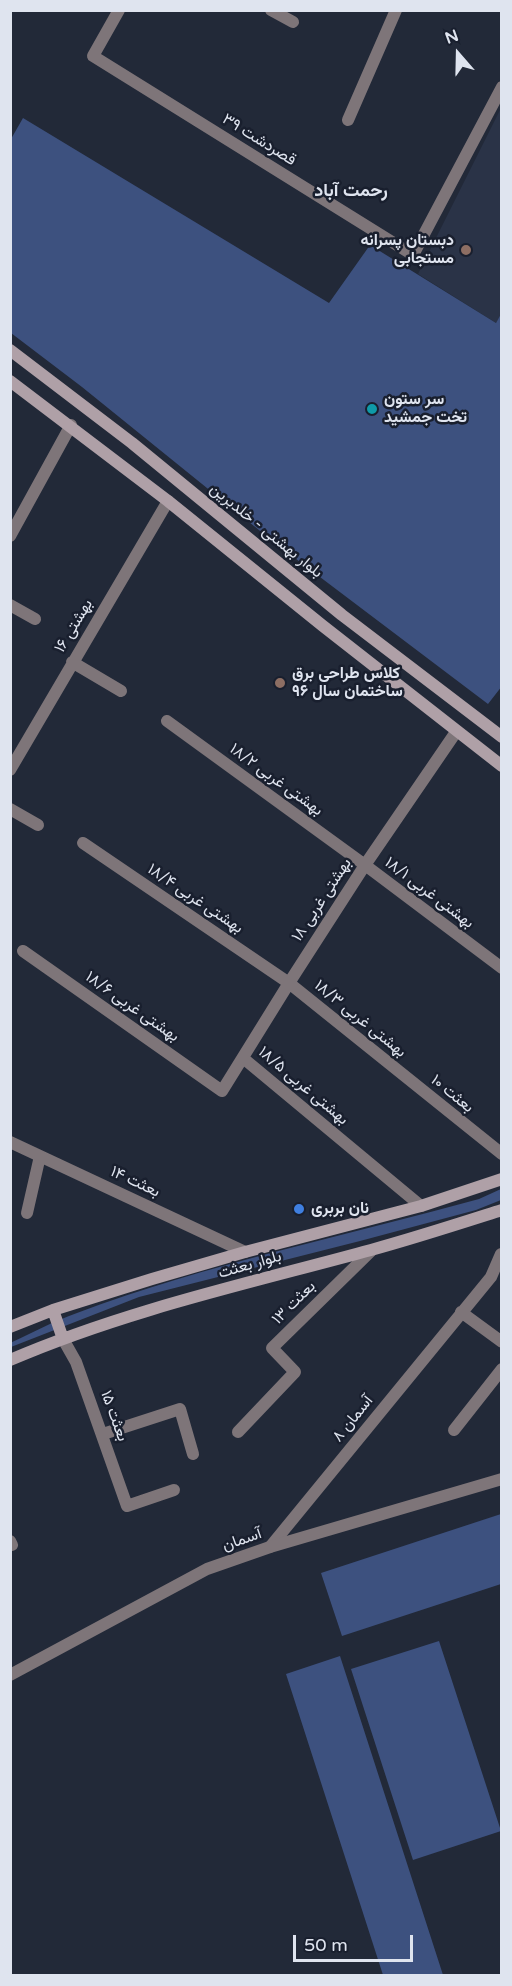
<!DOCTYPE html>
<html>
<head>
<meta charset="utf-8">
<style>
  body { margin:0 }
  #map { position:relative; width:512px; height:1986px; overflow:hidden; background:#222938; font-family:"Varela Round",sans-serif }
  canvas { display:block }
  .frame { position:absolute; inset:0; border:12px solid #dfe4ef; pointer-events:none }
  .north { position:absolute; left:428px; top:24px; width:60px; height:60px; -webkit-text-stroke:4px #191f2e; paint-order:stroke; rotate:340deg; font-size:16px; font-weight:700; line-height:24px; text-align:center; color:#dfe4ef }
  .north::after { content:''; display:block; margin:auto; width:21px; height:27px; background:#dfe4ef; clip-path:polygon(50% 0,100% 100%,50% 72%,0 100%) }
  .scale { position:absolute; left:293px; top:1935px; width:120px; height:27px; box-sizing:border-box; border:3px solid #dfe4ef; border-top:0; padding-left:8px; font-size:18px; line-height:21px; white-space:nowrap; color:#dfe4ef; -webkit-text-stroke:4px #191f2e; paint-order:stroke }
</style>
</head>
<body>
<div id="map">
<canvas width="512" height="1986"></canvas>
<div class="frame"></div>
<div class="north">N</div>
<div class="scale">50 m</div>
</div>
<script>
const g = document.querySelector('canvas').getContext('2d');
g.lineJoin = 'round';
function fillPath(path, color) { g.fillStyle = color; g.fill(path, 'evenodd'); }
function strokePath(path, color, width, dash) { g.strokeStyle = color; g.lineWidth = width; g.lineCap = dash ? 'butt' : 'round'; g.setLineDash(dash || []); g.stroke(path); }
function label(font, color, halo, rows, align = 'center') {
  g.font = font + ' "Varela Round",Vazirmatn,sans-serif'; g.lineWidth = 5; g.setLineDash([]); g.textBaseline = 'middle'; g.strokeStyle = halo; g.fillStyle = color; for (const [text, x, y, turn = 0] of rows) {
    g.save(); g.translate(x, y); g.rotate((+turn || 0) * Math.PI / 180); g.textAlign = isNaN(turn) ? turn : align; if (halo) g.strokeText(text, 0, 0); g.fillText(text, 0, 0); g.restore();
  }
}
const built = new Path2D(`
  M501,108L502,314L496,323L418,274Z`);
const green = new Path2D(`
  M23,118L329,303L370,245L496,323L501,314L502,686L488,704L275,543L82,387L11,333V139Z
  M501,1189V1200L476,1210L360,1241L139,1297L11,1347L10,1343C32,1333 54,1321 77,1313C207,1264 345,1236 479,1199Z
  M501,1514V1584L342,1636L321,1573Z
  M439,1641L501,1831L413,1860L351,1669Z
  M340,1656L443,1975H444H383L286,1674Z`);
const minor = new Path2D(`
  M119,10L93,56L413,255L502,87
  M271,10L293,22
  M348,120L396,10
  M10,536L71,425
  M10,605L35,619
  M72,662L121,691
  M167,721L365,865L502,968
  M10,770L168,501
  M10,809L38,825
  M83,843L289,983L502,1154
  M23,951L222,1091L289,983L365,865L456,732
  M243,1058L421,1206
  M10,1142L245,1252
  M27,1213L40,1156
  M461,1312L502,1342
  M63,1339L76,1362L127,1506L174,1490
  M454,1430L502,1369
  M238,1432L295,1372L272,1348L371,1251
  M103,1434L180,1409L193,1454
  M10,1541L12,1545
  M270,1547L491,1277L501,1254`);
const tertiary = new Path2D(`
  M10,1675L207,1569L270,1547L502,1479`);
const secondary = new Path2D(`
  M10,350L132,443L342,615L502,737
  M10,381L168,501L323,626L502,766
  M53,1310L63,1339
  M10,1327L53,1310L152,1279L245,1252L421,1206L502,1179
  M10,1360C126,1310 250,1283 371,1250C415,1238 458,1224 502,1210`);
const markers = [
  [466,250,6,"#8d6e63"],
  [372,409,6,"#0f9aa8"],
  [280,683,6,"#8d6e63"],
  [299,1209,6,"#3f7fe0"]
];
const streetNames = [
  ["قصردشت ۳۹",259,140,32],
  ["بلوار بهشتی - خلدبرین",266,531,39],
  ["۱۶ بهشتی",74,626,-59],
  ["بهشتی غربی ۱۸/۲",276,780,36],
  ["بهشتی غربی ۱۸/۱",429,893,37],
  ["بهشتی غربی ۱۸/۴",195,899,34],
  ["بهشتی غربی ۱۸",322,900,-57],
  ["بهشتی غربی ۱۸/۶",132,1007,35],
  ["بهشتی غربی ۱۸/۳",360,1019,39],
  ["بهشتی غربی ۱۸/۵",303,1086,40],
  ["۱۰ بعثت",452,1094,39],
  ["بعثت ۱۴",135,1182,25],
  ["بلوار بعثت",250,1265,-16],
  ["۱۳ بعثت",294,1303,-45],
  ["بعثت ۱۵",114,1416,70],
  ["۸ آسمان",353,1419,-51],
  ["آسمان",242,1540,-19]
];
const poiNames = [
  ["دبستان پسرانه",454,241,"right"],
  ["مستجابی",454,259,"right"],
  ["سر ستون",384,400],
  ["تخت جمشید",384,418],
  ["کلاس طراحی برق",292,674],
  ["ساختمان سال ۹۶",292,692],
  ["نان بربری",311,1209]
];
const neighbourhoodNames = [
  ["رحمت آباد",351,191]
];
fillPath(built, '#2a3347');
fillPath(green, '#3d517f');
strokePath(minor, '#7e7579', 12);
strokePath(tertiary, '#7e7579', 12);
strokePath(secondary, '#afa0a7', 12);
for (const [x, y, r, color] of markers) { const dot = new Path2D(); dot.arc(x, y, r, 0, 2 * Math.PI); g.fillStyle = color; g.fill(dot); strokePath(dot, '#191f2e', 2); }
label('16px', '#dfe4ef', '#191f2e', streetNames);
label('bold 16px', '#dfe4ef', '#191f2e', poiNames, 'left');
label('bold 18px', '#dfe4ef', '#191f2e', neighbourhoodNames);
</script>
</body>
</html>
